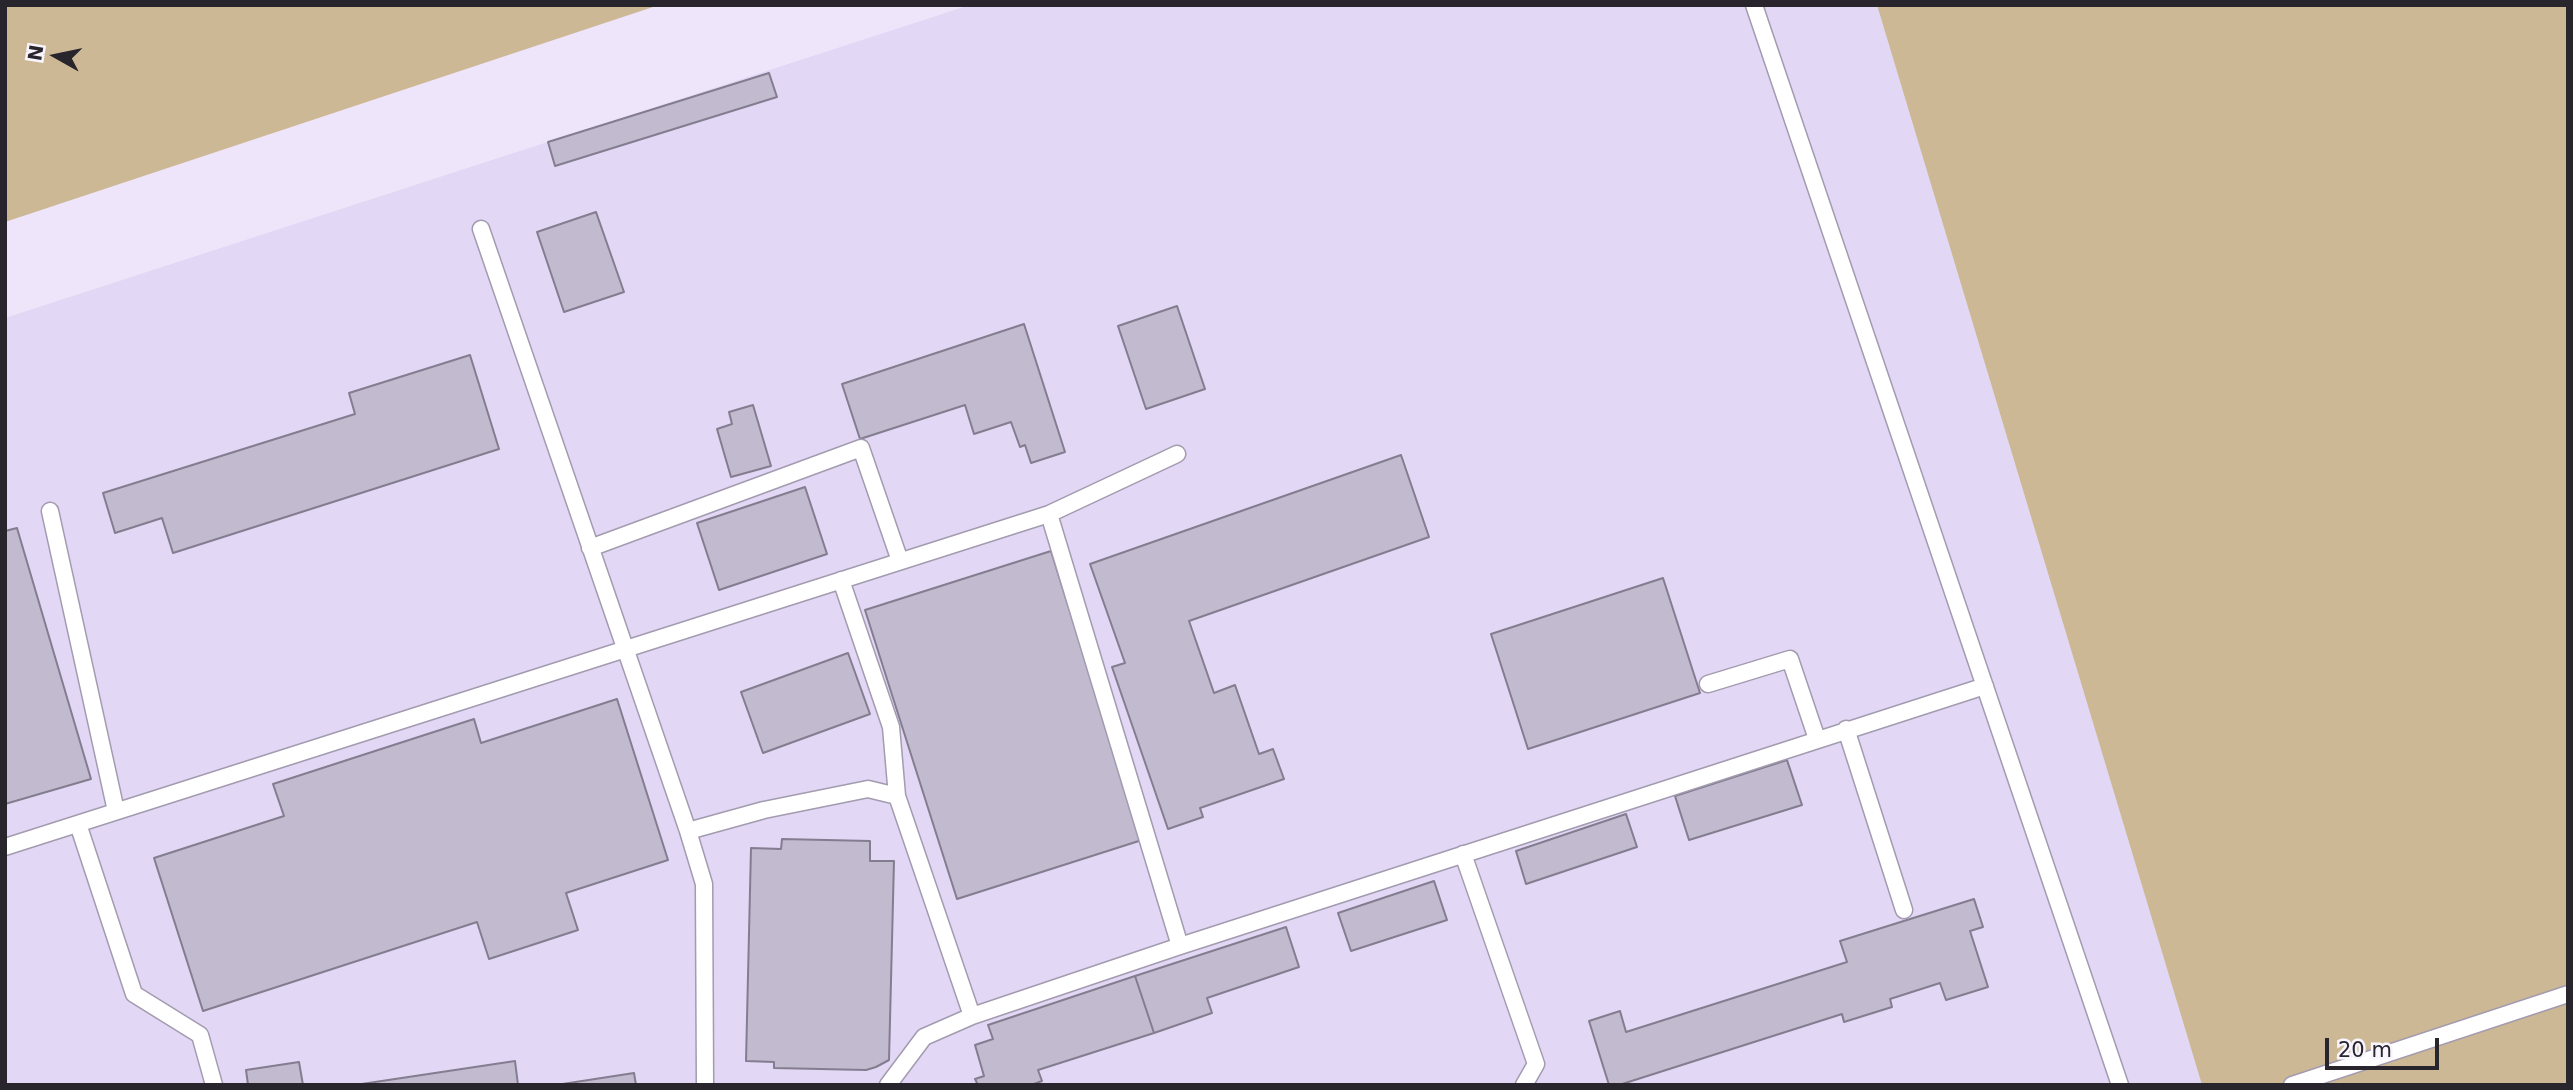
<!DOCTYPE html>
<html>
<head>
<meta charset="utf-8">
<style>
  body { margin:0 }
  #map { position:relative; width:2573px; height:1090px; overflow:hidden; background:#eee5fb; font-family:"DejaVu Sans",sans-serif }
  canvas { display:block }
  .frame { position:absolute; inset:0; border:7px solid #28252d; pointer-events:none }
  .north { position:absolute; left:21px; top:21px; width:70px; height:70px; -webkit-text-stroke:5px #f9f5fe; paint-order:stroke; rotate:279deg; font-size:19px; font-weight:700; line-height:28px; text-align:center; color:#28252d }
  .north::after { content:''; display:block; margin:auto; width:24px; height:32px; background:#28252d; clip-path:polygon(50% 0,100% 100%,50% 72%,0 100%) }
  .scale { position:absolute; left:2325px; top:1038px; width:114px; height:32px; box-sizing:border-box; border:4px solid #28252d; border-top:0; padding-left:9px; font-size:21px; line-height:24px; white-space:nowrap; color:#28252d; -webkit-text-stroke:5px #f9f5fe; paint-order:stroke }
</style>
</head>
<body>
<div id="map">
<canvas width="2573" height="1090"></canvas>
<div class="frame"></div>
<div class="north">N</div>
<div class="scale">20 m</div>
</div>
<script>
const g = document.querySelector('canvas').getContext('2d');
g.lineJoin = 'round';
function fillPath(path, color) { g.fillStyle = color; g.fill(path, 'evenodd'); }
function strokePath(path, color, width, dash) { g.strokeStyle = color; g.lineWidth = width; g.lineCap = dash ? 'butt' : 'round'; g.setLineDash(dash || []); g.stroke(path); }
const built = new Path2D(`
  M970,5H1877L2202,1085H5V318Z`);
const forest = new Path2D(`
  M5,5H659L5,222Z
  M1877,5H2568V1085H2202Z`);
const building = new Path2D(`
  M769,73L777,97L555,166L548,142Z
  M596,212L624,292L564,312L537,232Z
  M1177,306L1205,389L1146,409L1118,326Z
  M1024,324L1065,452L1031,463L1025,445L1020,447L1011,422L974,434L965,405L860,439L842,384Z
  M470,355L499,449L173,553L162,518L115,533L103,493L355,414L349,393Z
  M753,405L771,466L731,477L717,429L732,424L729,412Z
  M1401,455L1429,537L1189,621L1214,693L1235,685L1259,754L1273,749L1284,779L1200,808L1203,817L1168,829L1112,667L1125,663L1090,564Z
  M805,487L827,554L719,590L697,523Z
  M17,528L91,779L5,804V531Z
  M1051,551L1142,840L957,899L865,610Z
  M1663,578L1700,693L1528,749L1491,634Z
  M848,653L870,714L763,753L741,692Z
  M617,699L668,860L566,893L578,930L489,959L477,922L203,1011L154,858L284,816L273,784L474,719L481,743Z
  M1787,760L1802,805L1689,840L1675,796Z
  M1626,814L1637,847L1526,884L1516,851Z
  M782,839L870,841V861H894L889,1060L876,1067L866,1070L774,1068V1062L746,1061L751,848L781,849Z
  M1434,881L1447,920L1351,951L1338,913Z
  M1974,899L1983,927L1970,931L1988,987L1946,1000L1940,983L1890,999L1892,1007L1844,1022L1842,1014L1619,1085H1609L1589,1021L1620,1011L1626,1032L1847,962L1840,941Z
  M1286,927L1299,967L1207,998L1212,1013L1154,1033L1135,976Z
  M1135,976L1154,1033L1038,1070L1042,1081L1031,1085H978L975,1079L984,1076L975,1045L993,1039L988,1025Z
  M515,1061L518,1085H355Z
  M299,1062L303,1085H248L246,1070Z
  M634,1073L636,1085H556Z`);
const lane = new Path2D(`
  M1754,5L2120,1085
  M481,229L688,831L764,810L868,789L897,796L972,1016L924,1037L888,1085
  M50,511L116,811
  M1049,514L1177,454
  M590,548L861,448L900,561
  M841,580L891,727L897,796
  M1708,684L1790,659L1817,739
  M1846,729L1904,910
  M78,824L134,994L200,1035L214,1085
  M688,831L704,884L705,1085
  M5,847L1049,514L1180,946
  M1463,854L1536,1064L1524,1085
  M972,1016L1180,946L1985,686
  M2292,1085L2568,994`);
fillPath(built, '#e2d7f4');
fillPath(forest, '#ccb894');
fillPath(building, '#c2bacf');
strokePath(building, '#847d90', 2);
strokePath(lane, '#a39baf', 19);
strokePath(lane, '#fff', 16);
</script>
</body>
</html>
